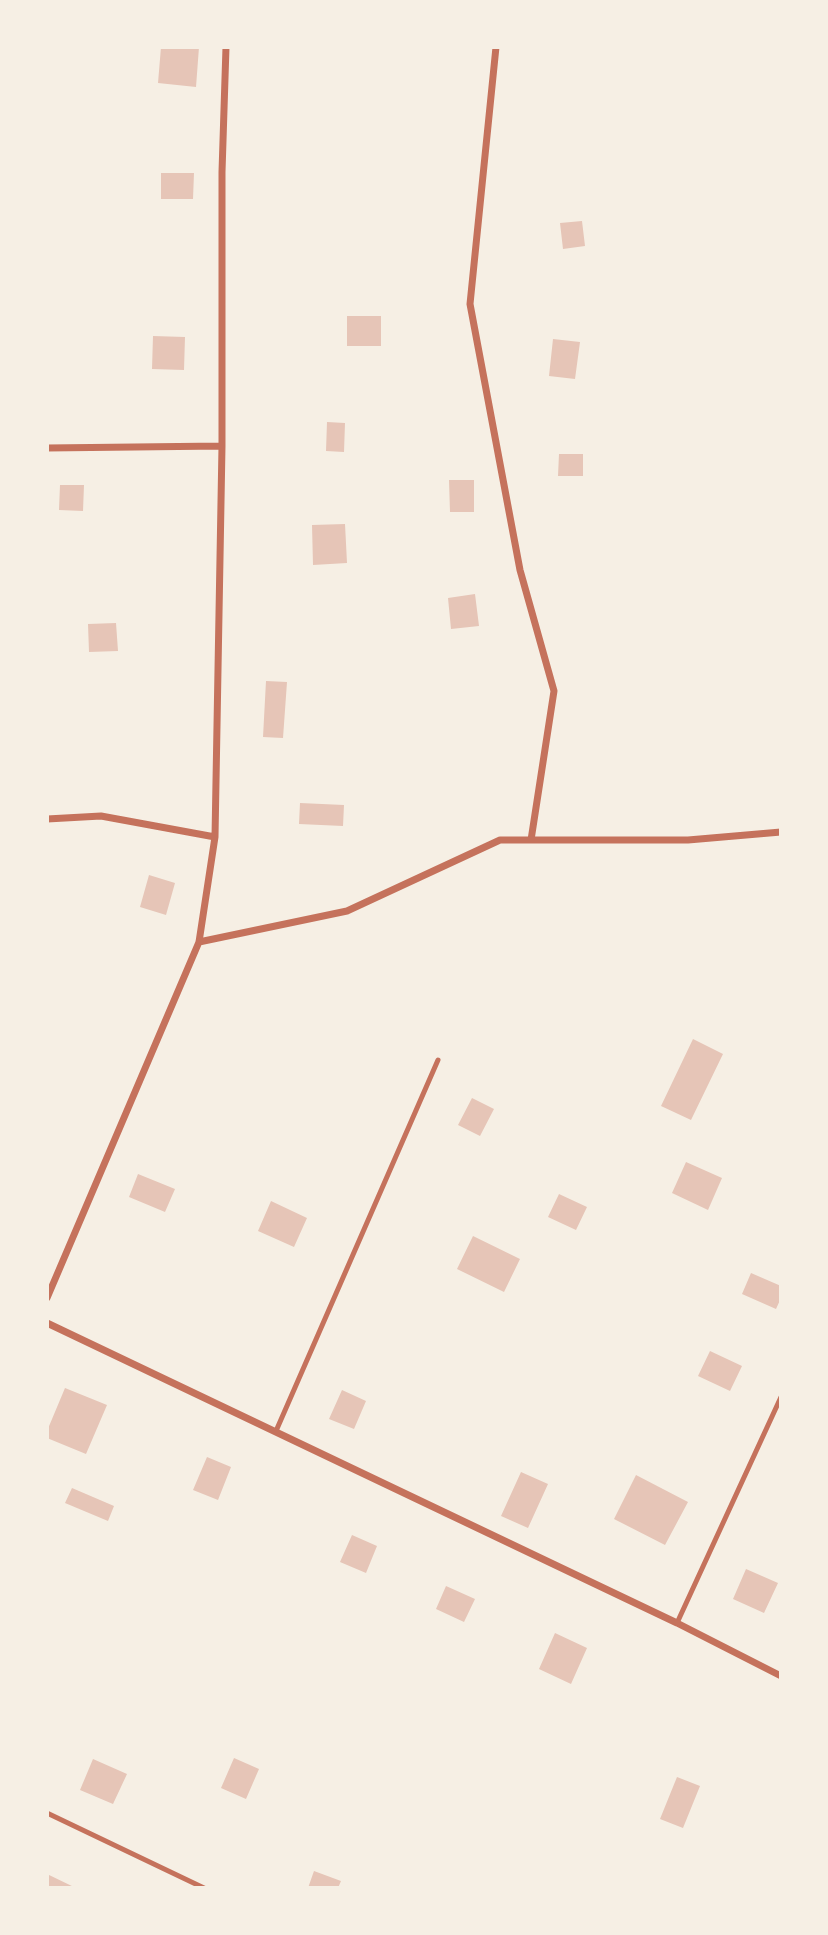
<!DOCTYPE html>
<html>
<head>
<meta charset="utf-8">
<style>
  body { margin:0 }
  #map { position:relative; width:828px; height:1935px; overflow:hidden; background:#f6efe4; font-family:Ubuntu,sans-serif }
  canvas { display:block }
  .frame { position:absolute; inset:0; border:49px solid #f6efe4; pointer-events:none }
</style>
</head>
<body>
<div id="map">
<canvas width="828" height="1935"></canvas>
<div class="frame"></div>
</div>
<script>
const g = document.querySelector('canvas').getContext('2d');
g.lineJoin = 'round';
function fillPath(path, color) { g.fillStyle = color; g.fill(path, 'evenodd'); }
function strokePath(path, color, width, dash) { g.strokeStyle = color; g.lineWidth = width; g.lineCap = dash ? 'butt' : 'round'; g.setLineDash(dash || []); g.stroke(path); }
const building = new Path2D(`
  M161,47H199L196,87L158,83Z
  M161,173H194L193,199H161Z
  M582,221L585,246L563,249L560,223Z
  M347,316H381V346H347Z
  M153,336L185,337L184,370L152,369Z
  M553,339L580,342L575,379L549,376Z
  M327,422L345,423L344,452L326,451Z
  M559,454H583V476H558Z
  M449,480H474V512H450Z
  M60,485H84L83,511L59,510Z
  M345,524L347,563L313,565L312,525Z
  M475,594L479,626L451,629L448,598Z
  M116,623L118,651L89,652L88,624Z
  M266,681L287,682L283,738L263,737Z
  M300,803L344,805L343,826L299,824Z
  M149,875L175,883L166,915L140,907Z
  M693,1039L723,1054L691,1120L661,1106Z
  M472,1098L494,1109L480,1136L458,1125Z
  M686,1162L722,1178L708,1210L672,1193Z
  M138,1174L175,1189L165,1212L129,1197Z
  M559,1194L587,1207L576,1230L548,1217Z
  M271,1201L307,1218L294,1247L258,1231Z
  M473,1236L520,1259L504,1292L457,1269Z
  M751,1273L781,1286V1298L776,1309L742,1294Z
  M710,1351L742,1366L730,1391L698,1376Z
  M65,1388L107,1405L86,1454L47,1438V1431Z
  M342,1390L366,1401L354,1429L329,1419Z
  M207,1457L231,1467L218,1500L193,1490Z
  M521,1472L548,1484L528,1528L501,1516Z
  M636,1475L688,1502L665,1545L614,1519Z
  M72,1488L114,1506L108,1521L65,1503Z
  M352,1535L377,1546L366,1573L340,1562Z
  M746,1569L778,1583L764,1613L733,1599Z
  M446,1586L475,1599L464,1622L436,1609Z
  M555,1633L587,1648L571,1684L539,1669Z
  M234,1758L259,1769L246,1799L221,1788Z
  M93,1759L127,1774L113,1804L80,1790Z
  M677,1777L700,1786L683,1828L660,1819Z
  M314,1871L341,1881L338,1888H308Z
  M47,1874L76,1888H47Z`);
const service = new Path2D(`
  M276,1431L438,1060
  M677,1623L781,1397
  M47,1813L204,1888`);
const minor = new Path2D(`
  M496,47L470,304L520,570L554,691L531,840H688L781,832
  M47,448L222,446
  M47,819L101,816L215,837
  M199,942L347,911L500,840H531
  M47,1298L199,942L215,837L222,446V172L226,47
  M47,1323L677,1623L781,1676`);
fillPath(building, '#e6c5b7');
strokePath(service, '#c5725c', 5);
strokePath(minor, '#c5725c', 7);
</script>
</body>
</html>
